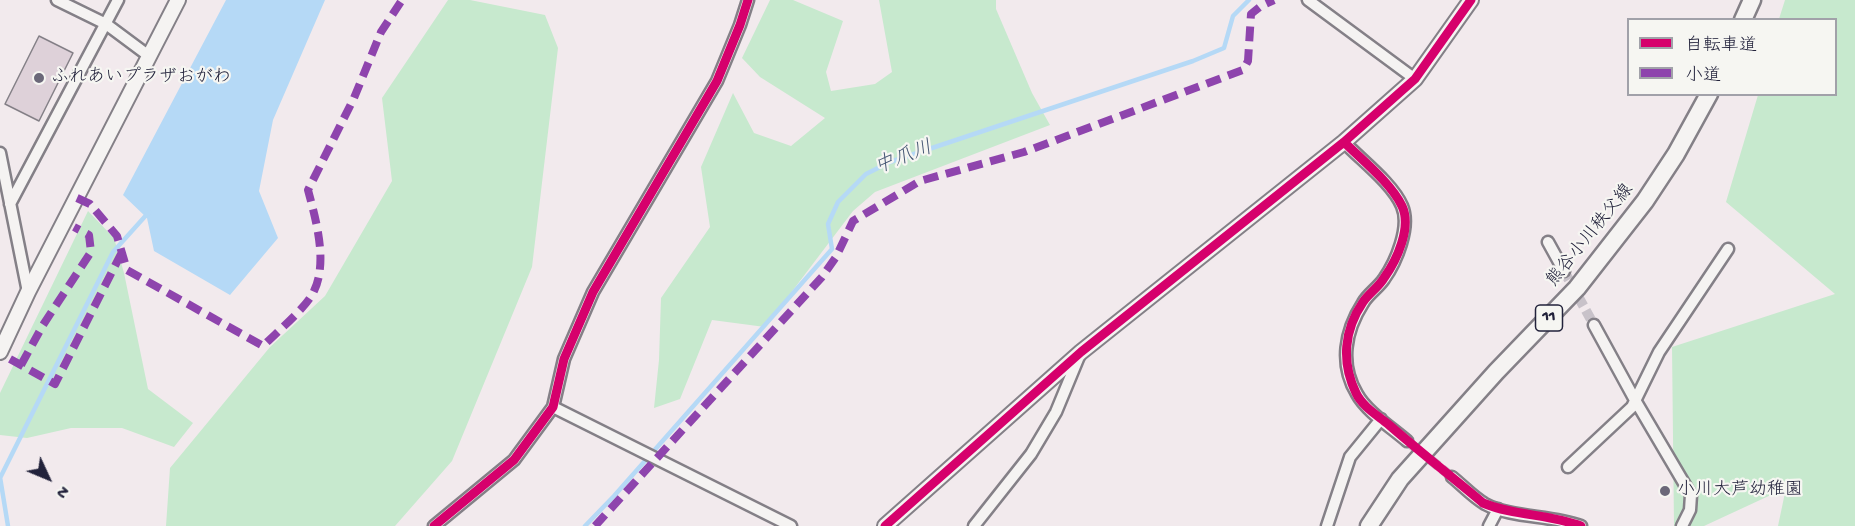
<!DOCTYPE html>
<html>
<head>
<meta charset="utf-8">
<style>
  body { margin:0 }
  #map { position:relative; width:1855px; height:526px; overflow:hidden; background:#f2eaed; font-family:"Gochi Hand","Klee One",sans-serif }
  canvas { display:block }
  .legend { position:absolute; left:1627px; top:18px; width:210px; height:78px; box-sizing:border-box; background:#f6f6f2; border:2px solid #a1a1a9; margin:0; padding:8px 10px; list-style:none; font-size:18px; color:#22223b }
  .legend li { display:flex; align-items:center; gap:12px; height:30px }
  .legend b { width:30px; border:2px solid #a1a1a9 }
  .north { position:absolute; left:18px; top:448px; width:60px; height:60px; -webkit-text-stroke:4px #f6f6f2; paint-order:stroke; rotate:134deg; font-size:16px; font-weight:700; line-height:24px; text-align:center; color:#22223b }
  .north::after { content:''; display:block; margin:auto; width:21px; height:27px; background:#22223b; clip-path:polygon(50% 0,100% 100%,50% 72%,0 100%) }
</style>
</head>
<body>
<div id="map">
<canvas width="1855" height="526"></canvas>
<ul class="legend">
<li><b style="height:8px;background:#d6006c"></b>自転車道</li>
<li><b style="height:8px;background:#8e44ad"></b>小道</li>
</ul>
<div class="north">N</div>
</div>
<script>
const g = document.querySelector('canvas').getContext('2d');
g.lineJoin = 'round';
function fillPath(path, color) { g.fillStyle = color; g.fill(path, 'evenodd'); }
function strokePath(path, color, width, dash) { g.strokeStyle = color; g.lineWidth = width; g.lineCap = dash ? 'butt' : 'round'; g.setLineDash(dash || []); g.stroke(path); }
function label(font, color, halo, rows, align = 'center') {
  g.font = font + ' "Gochi Hand","Klee One",sans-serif'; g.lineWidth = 4.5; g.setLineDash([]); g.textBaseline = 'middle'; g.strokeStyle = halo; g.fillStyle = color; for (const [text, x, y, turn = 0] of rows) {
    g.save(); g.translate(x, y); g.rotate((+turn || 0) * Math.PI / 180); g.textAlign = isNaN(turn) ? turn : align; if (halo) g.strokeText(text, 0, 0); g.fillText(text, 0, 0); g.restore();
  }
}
const green = new Path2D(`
  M448,0H470L545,15L558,48L532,267L452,461L395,526H166L170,468L270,347L325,296L392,181L382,98Z
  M770,0H793L843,21L826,72L831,91L875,84L892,72L879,0H996V9L1032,93L1050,125L875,192L853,211L765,327L712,320L680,399L654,408L659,360L661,298L710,227L701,167L733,93L754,133L791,146L825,118L760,77L742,58Z
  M1785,0H1855V526H1778L1786,488L1704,526H1674L1672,347L1835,294L1726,202L1758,95L1836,94V20L1779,19Z
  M88,211L114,238L124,273L148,389L193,423L174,447L122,428H71L27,438L0,435V393Z`);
const water = new Path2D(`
  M226,0H325L273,120L259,191L278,238L230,295L154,251L147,218L123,195Z`);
const stream = new Path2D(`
  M0,477L8,526
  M0,478L113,252L149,212
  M585,526L614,496L832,249L828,224L838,202L866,174L890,162L1193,61L1224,48L1233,16L1249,0`);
const building = new Path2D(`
  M39,36L73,53L39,121L5,104Z`);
const minorTunnel = new Path2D(`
  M1564,271L1594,325
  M1407,441L1452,477`);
const minor = new Path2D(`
  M57,0L106,24L149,56
  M1308,0L1415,79
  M1344,142C1361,160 1392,183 1402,206C1411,227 1396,262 1384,279C1378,288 1368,294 1363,303C1345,331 1339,364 1357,394C1366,411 1392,428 1407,441
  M0,153L28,292
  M10,204L118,0
  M1548,242L1564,271
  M1594,325L1635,400L1691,495L1690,510L1682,526
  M553,407L791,526
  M1568,467L1632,407L1659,352L1728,249
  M1452,477C1462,485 1473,497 1485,504C1511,518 1551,515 1581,526
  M434,526L514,460L553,407L564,359L593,292L717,81L740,25L748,0
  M974,526L1031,454L1056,412L1080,354
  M1327,526L1350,457L1381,419
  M1489,526L1498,509`);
const tertiary = new Path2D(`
  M0,352L28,292L178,0
  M885,526L1081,352L1344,142L1415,79L1471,0`);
const primary = new Path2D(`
  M1743,20L1752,0
  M1369,526L1400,479L1496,372L1577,288L1645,201L1676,154L1709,94`);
const quiet = new Path2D(`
  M77,198L90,204L117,236L127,270L263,346C277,332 307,307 314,291C328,262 316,220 308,190L354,98L381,32L402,0
  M10,359L55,384L122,252
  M21,365L43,325L91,252L89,235L74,227
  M595,526L822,277L836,257L853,221L920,181L1024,152L1243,70L1248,61L1251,14L1261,6L1274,0`);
const cycleway = new Path2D(`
  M1344,142C1362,160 1391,183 1402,206C1412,227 1397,260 1384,278C1379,287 1369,293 1363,302C1344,330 1341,362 1356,393C1362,406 1377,415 1388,424C1419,451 1452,477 1483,503C1514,516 1549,514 1581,526
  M434,526L514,460L553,407L564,359L593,292L717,81L740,25L748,0
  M885,526L1081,352L1344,142L1415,79L1471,0`);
const markers = [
  [39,78,6,"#6b6879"],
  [1665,491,6,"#6b6879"]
];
const shields = [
  [1549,318,27]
];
const shieldNames = [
  ["11",1549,318]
];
const poiNames = [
  ["ふれあいプラザおがわ",51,78],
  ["小川大芦幼稚園",1677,491]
];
const streetNames = [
  ["熊谷小川秩父線",1591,236,-51]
];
const waterNames = [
  ["中爪川",904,159,-21]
];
fillPath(green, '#c7e9ce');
fillPath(water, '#b5d9f6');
strokePath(stream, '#b5d9f6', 4.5);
fillPath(building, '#ded1d9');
strokePath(building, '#848087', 1.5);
strokePath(minorTunnel, '#c8c2c9', 10, [10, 5]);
strokePath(minor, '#848087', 15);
strokePath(tertiary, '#848087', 18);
strokePath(primary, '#848087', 21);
strokePath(minor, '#f5f3f2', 10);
strokePath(tertiary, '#f5f3f2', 14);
strokePath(primary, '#f5f3f2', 16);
strokePath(quiet, '#8e44ad', 8, [15, 8]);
strokePath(cycleway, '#d6006c', 9);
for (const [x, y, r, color] of markers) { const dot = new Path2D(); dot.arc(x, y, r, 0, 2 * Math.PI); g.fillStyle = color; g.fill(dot); strokePath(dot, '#f6f6f2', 2); }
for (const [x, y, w] of shields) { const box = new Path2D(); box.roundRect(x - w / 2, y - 13, w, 26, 4.5); g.fillStyle = '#f6f6f2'; g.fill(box); strokePath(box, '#22223b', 1.5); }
label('bold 16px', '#22223b', null, shieldNames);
label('18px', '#22223b', '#f6f6f2', poiNames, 'left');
label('18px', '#22223b', '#f6f6f2', streetNames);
label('italic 20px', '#465774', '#f6f6f2', waterNames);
</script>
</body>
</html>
